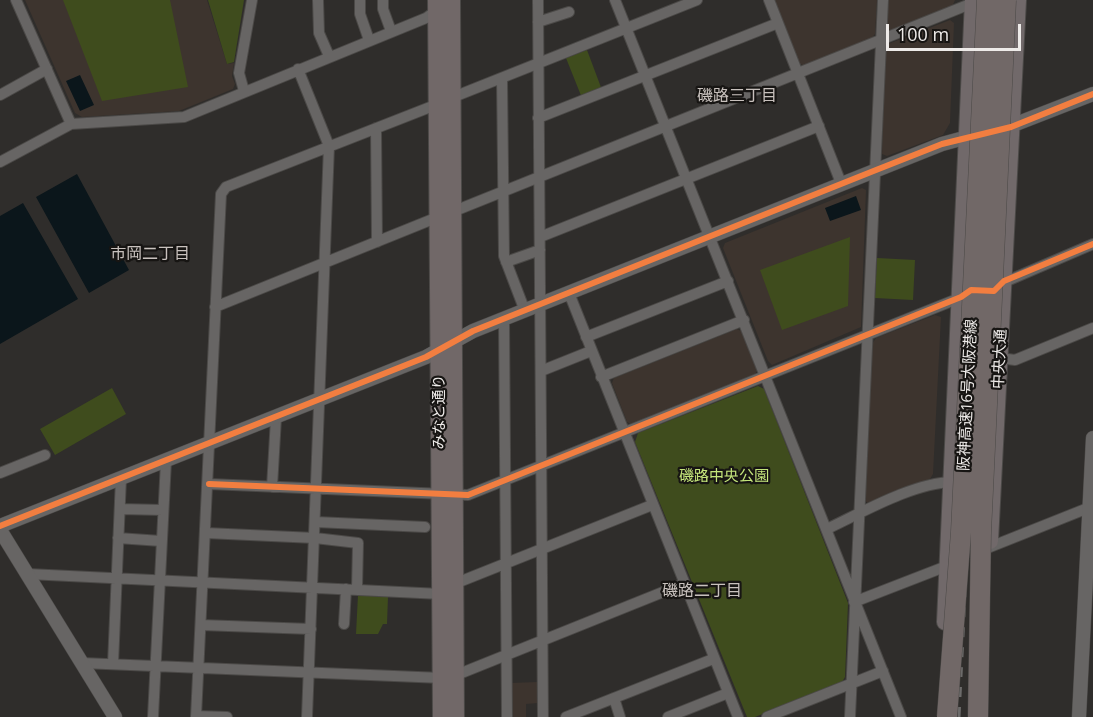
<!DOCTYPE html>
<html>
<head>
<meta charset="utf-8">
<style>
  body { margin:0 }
  #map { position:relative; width:1093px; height:717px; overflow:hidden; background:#2f2d2b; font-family:"Open Sans",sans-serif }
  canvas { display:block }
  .scale { position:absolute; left:886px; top:24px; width:135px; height:27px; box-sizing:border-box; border:3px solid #eeebe9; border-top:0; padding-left:8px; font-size:18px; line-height:21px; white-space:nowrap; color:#eeebe9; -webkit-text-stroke:4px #171513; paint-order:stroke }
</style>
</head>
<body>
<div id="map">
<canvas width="1093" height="717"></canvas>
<div class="scale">100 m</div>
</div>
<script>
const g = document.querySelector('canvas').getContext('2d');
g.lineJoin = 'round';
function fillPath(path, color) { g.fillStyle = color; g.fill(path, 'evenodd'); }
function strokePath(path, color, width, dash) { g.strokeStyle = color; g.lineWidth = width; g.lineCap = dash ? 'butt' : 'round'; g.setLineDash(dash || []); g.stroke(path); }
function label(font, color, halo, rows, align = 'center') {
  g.font = font + ' "Open Sans","Noto Sans JP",sans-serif'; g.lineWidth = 4.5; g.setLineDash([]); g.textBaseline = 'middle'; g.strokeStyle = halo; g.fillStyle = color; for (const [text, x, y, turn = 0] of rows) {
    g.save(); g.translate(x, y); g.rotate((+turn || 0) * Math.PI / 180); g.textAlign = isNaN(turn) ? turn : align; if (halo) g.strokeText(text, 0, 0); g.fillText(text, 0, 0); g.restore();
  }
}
const built = new Path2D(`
  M25,0H207L227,64L234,63L232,76L235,84L233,89L179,111L82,117L75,113Z
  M774,0H877L875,34L872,38L805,66L800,64Z
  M888,0H955L952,7L892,31L887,28Z
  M950,20L954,23L950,123L943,135L887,156L882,154L885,49L888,44Z
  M862,188L866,190L861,327L772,365L768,361L723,248L725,243Z
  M935,315L941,317L933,474L930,479L870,504L865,501L872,344L876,338Z
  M737,329L741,331L757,371L754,376L631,424L627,422L612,383L614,378Z
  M537,682L538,703L526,704V717H510V683Z`);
const green = new Path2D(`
  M63,0H170L188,87L102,101Z
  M208,0H244L234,62L227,64Z
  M587,50L602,90L582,98L566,58Z
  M850,237L848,306L782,330L760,270Z
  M877,258L915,260L913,300L875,298Z
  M758,386L764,389L848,603L845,677L842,682L755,717H747L635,442L638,433Z
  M112,388L126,414L55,455L40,429Z
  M358,595L388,597L387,624H383L378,634H356Z`);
const water = new Path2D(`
  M80,75L94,105L80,111L66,81Z
  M77,174L129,270L89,293L36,197Z
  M856,196L861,210L830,221L825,208Z
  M23,203L78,299L0,344V216Z`);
const minor = new Path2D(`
  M16,0L71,124
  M318,0L319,33L329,56
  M360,0V14L369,40
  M383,0V9L391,31
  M538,0L543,717
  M615,0L901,717
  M769,0L841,183
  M538,22L569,12
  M298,69L329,146L307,717
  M502,79L504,256L525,311
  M244,91L239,73L252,0
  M0,95L47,69
  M451,98L697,0
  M538,118L778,23
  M376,128L377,242
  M0,162L71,124L184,117L426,18L437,10
  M452,212L975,2
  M540,237L819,126
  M506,262L540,250
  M1000,284L1093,244
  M569,293L738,717
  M215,307L438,217
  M504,319L507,717
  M586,337L728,281
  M1000,358L1015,360L1093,328
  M541,371L591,351
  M601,377L744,320
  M0,473L45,455
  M209,484L468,495L962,297
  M272,487L276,418
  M120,509L163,510
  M316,522L425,527
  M827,529C863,512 913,483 952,482
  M206,533L315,538L358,543L357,589
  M118,538L161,541
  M985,549L1093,506
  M28,574L441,594
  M454,584L652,505
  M854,602L952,564
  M344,624L346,589
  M201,625L311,629
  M82,663L442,678L454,676L683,584
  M113,664L121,478
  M614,698L620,717
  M196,716L227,717
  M153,717L166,461
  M196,717L221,194L226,187L438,104
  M566,717L713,659
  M668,717L728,693
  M767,717L883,671
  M850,717L883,0`);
const tertiary = new Path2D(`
  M1003,129L1093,94
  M0,526L426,357L473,331L942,144L975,135
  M0,530L115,717
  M1079,717L1093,438`);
const primary = new Path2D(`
  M990,541L1018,0
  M945,622L973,0`);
const trunk = new Path2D(`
  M437,0L442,717
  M451,0L455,717`);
const rail = new Path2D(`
  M959,717L994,0`);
const motorwayBridge = new Path2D(`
  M947,717L961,532L987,0
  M978,717L981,532L1006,0`);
const cycleway = new Path2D(`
  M209,484L468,495L961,297L971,290L994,291L1004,281L1093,244
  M0,526L426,357L473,331L876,170L942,144L1011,127L1093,94`);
const streetNames = [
  ["中央大通",1000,359,-87],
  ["阪神高速16号大阪港線",968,395,-87],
  ["みなと通り",440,412,-90]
];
const parkNames = [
  ["磯路中央公園",724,477]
];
const neighbourhoodNames = [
  ["磯路三丁目",737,96],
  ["市岡二丁目",150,254],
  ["磯路二丁目",702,591]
];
fillPath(built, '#3d342e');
fillPath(green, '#3f4c1d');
fillPath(water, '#0b161b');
strokePath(minor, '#4b4947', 12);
strokePath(tertiary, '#4b4947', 15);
strokePath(primary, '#4b4947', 18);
strokePath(trunk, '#4b4947', 20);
strokePath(minor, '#676564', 10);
strokePath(tertiary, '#676564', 14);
strokePath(primary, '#71696a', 16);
strokePath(trunk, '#716868', 18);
strokePath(rail, '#6c6b6a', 3, [10, 10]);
strokePath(motorwayBridge, '#4b4947', 21, []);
strokePath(motorwayBridge, '#716867', 20);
strokePath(cycleway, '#f27e40', 6);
label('15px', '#eeebe9', '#171513', streetNames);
label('15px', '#c4e57b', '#171513', parkNames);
label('16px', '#c8c1bd', '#171513', neighbourhoodNames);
</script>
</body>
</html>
